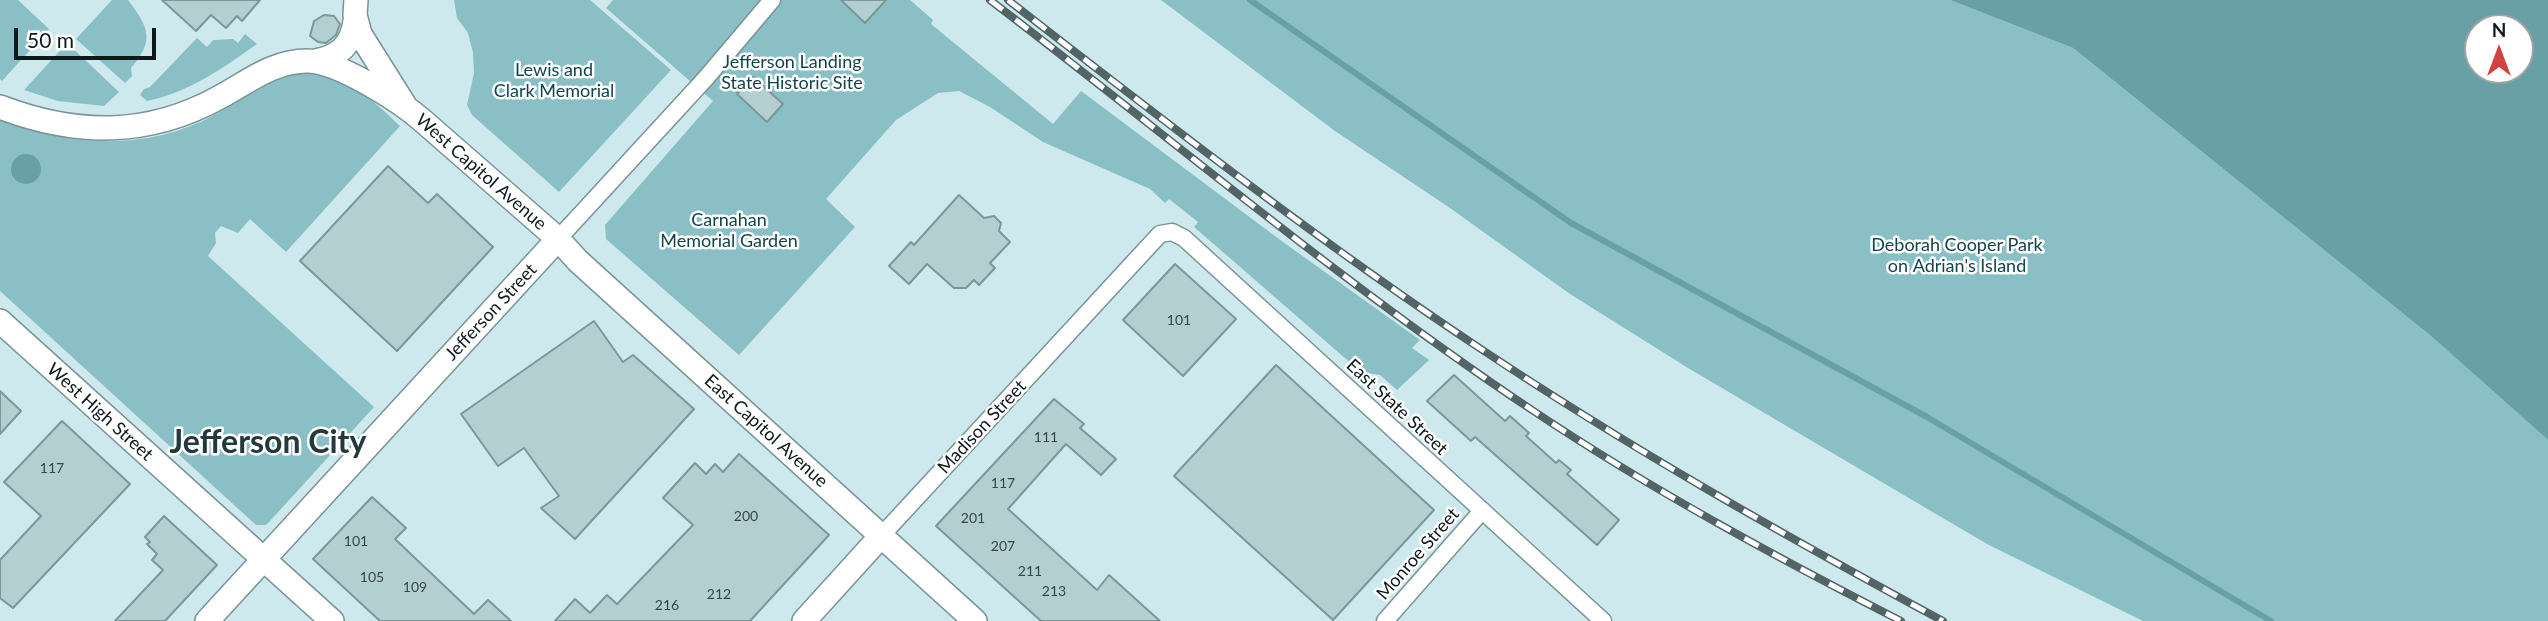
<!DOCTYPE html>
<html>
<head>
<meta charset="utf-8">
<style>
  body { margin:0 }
  #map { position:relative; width:2548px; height:621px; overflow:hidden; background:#cde9ed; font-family:Lato,sans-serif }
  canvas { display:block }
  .north { position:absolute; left:2464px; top:14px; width:70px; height:70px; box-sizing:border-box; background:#fff; border:2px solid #9fa3a3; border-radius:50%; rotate:0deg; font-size:19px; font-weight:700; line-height:28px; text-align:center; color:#0e191a }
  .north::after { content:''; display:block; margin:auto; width:24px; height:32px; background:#d14241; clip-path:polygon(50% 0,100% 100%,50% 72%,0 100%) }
  .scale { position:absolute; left:14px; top:28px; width:142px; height:32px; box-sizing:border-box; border:4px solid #0e191a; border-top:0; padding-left:9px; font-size:21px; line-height:24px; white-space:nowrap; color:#0e191a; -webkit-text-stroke:5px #fff; paint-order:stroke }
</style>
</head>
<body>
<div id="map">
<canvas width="2548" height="621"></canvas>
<div class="north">N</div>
<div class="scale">50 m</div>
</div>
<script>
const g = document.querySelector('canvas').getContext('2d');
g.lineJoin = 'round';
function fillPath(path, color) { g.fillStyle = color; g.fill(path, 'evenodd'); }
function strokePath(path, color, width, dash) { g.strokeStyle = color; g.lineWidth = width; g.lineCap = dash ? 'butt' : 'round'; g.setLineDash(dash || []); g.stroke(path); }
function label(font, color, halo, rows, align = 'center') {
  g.font = font + ' Lato,sans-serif'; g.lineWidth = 5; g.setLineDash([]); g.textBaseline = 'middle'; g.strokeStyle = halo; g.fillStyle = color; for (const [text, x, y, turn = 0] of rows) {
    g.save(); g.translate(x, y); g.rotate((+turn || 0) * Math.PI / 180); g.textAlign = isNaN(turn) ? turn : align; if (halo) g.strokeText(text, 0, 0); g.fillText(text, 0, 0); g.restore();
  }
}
const green = new Path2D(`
  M0,0H18L49,29L2,81L0,79Z
  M112,0H128C149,28 155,40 131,68L132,76L125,83L76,39Z
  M454,0H590L671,70L559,192L472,115L467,105L474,73L473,53L468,33L457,18Z
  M613,0H910L933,20L931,24L1053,124L1081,91L1283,242L1420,340L1412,348L1429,360L1397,390L1380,375L1361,372L1194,227L1198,222L1169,199L1165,203L1150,189L1043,142L990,107L959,91L938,93L896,120L826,199L855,227L739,355L606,239L605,225L713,101L606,8Z
  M1161,0H1950L2073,48L2431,336L2548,440V621H2143L1987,544L1688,368L1570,294L1450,208L1335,131Z
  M245,34L257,44C223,68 188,93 147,101L140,95L144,89L150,87L197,38L207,47L213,40L233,39L238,43Z
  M67,43L119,92L104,106L58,101L24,90Z
  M305,72C345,74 373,100 400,126L286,252L250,219L238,233L221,226L215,233L216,243L208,256L374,407L270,521L266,525H256L0,291V120C69,146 147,152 214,115C245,98 269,75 305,72Z`);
const water = new Path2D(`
  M1950,0H2548V440L2431,336L2073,48ZM2520,28V70H2478V28Z
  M11 169a15 15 0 1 1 30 0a15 15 0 1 1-30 0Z`);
const stream = new Path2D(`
  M1250,0L1571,223L1927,417L2271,621`);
const building = new Path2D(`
  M162,0H260L242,21L237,16L226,28L211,15L196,31Z
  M841,0H886L865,23Z
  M324,15L334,16L340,24L336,35L326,43L318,42L310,36L314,21Z
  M753,77L783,104L767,122L737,94Z
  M388,166L428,203L437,194L493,247L397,351L300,261Z
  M959,195L984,218L994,216L1001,223L999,231L1010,242L990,263L995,268L979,285L974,280L966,288H954L927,264L909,284L889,266L911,242L914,245Z
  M1175,264L1236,319L1183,376L1123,320Z
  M594,321L623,362L633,355L694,409L575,539L541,508L559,496L524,448L498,466L461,414Z
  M1276,365L1434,510L1333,620L1174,476Z
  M1454,375L1505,421L1510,416L1529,433L1526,436L1556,463L1559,460L1571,470L1567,474L1619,520L1597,545L1475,437L1471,441L1427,401Z
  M0,391L21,411L0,434Z
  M1054,399L1084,424L1080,428L1116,459L1101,475L1066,444L1008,509L1097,590L1109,575L1160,621H1041L936,526Z
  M62,421L130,484L13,608L0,598V560L41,516L4,482Z
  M739,454L829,535L750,621H555L575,599L590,613L607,595L617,604L693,525L663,498L695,463L706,474L715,464L723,472Z
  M372,497L406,528L395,539L474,614L488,600L511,621H380L313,559Z
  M164,516L217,565L165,621H115L163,570L152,560L157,554L147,544L150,542L145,537Z`);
const street = new Path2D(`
  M558,239L706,78L772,0
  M882,535L1160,234L1172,232L1184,238L1603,621
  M1385,621L1481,512`);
const secondary = new Path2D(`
  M356,0L355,15L360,34L404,104
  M315,61C339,57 352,45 355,21
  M0,107C76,136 148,137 220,97C248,82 273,61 307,61C338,61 400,101 423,121L558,239L578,261L975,621
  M0,321L332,621
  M207,621L558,239
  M804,621L882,535`);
const rail = new Path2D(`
  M990,0C1171,138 1345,286 1535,412C1652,490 1776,557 1901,621
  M1008,0C1163,120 1318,241 1481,349C1630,448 1785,536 1943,621`);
const numberNames = [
  ["101",1179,320],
  ["111",1046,437],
  ["117",52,468],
  ["117",1003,483],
  ["200",746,516],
  ["201",973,518],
  ["101",356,541],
  ["207",1003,546],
  ["211",1030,571],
  ["105",372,577],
  ["109",415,587],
  ["213",1054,591],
  ["212",719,594],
  ["216",667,605]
];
const parkNames = [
  ["Jefferson Landing",792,62],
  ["State Historic Site",792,83],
  ["Lewis and",554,70],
  ["Clark Memorial",554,91],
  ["Carnahan",729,220],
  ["Memorial Garden",729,241],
  ["Deborah Cooper Park",1957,245],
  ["on Adrian's Island",1957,266]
];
const streetNames = [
  ["West Capitol Avenue",481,172,41],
  ["Jefferson Street",491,312,-47],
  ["East State Street",1397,407,43],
  ["West High Street",100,412,42],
  ["Madison Street",982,427,-47],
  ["East Capitol Avenue",766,431,42],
  ["Monroe Street",1418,554,-49]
];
const townNames = [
  ["Jefferson City",268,443]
];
fillPath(green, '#8abfc5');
fillPath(water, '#68a0a6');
strokePath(stream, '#68a0a6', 6);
fillPath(building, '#b3cfd2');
strokePath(building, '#7c979a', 2);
strokePath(street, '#799397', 19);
strokePath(secondary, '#799397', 26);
strokePath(street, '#fff', 16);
strokePath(secondary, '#fff', 23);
strokePath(rail, '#536466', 8);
strokePath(rail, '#fff', 5, [16]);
label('14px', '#374648', null, numberNames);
label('18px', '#11454a', '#fff', parkNames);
label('18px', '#0e191a', '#fff', streetNames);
label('bold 32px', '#223a3c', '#fff', townNames);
</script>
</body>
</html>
